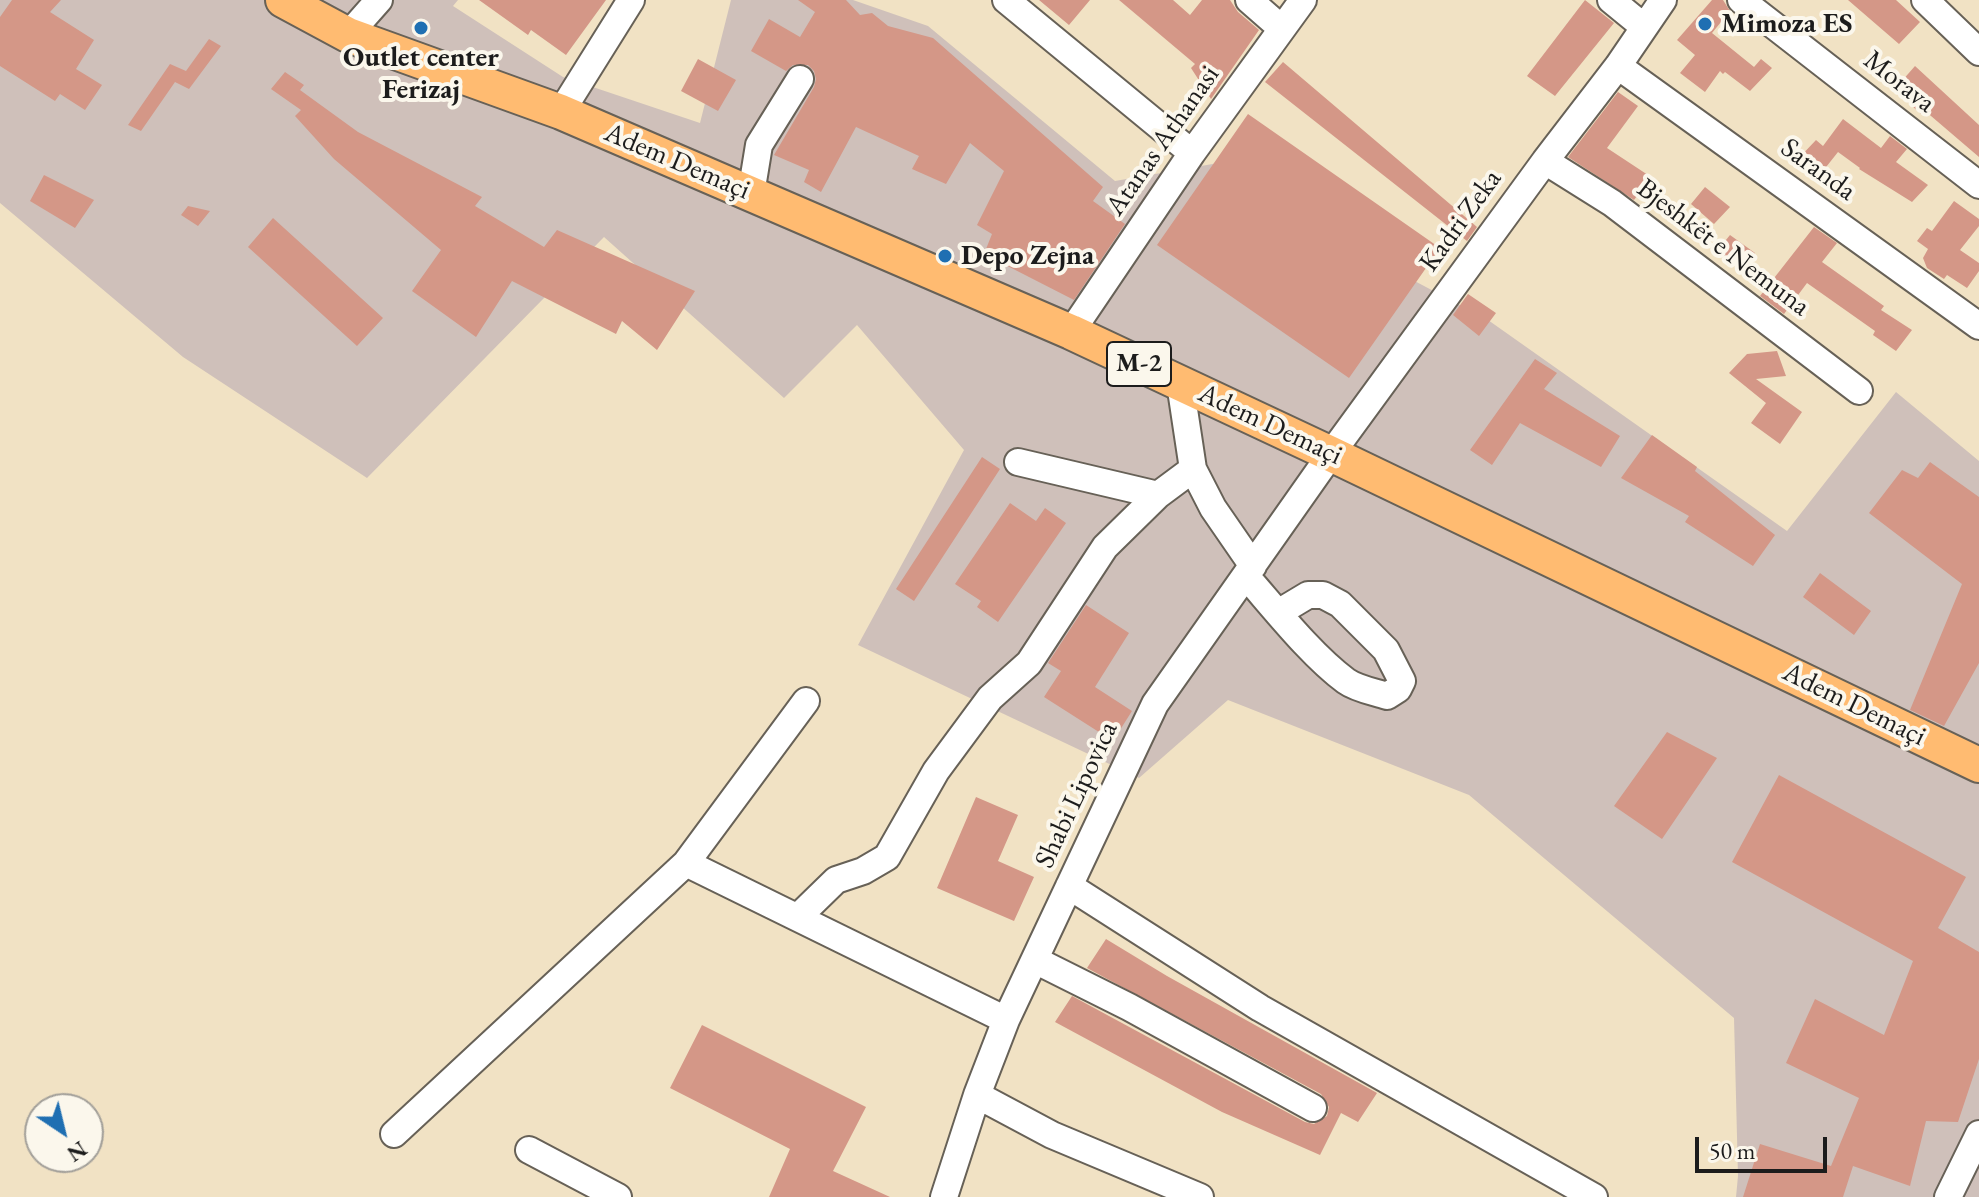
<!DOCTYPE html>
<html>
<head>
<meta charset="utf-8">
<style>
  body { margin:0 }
  #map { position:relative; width:1979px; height:1197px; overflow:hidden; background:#f1e2c4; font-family:"EB Garamond",serif }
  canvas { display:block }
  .north { position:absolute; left:24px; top:1093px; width:80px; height:80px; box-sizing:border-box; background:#fbf7ec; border:2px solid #a29f99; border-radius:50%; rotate:145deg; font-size:22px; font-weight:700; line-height:32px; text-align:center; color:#1c1c1c }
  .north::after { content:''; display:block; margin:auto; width:28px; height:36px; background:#1f6fb2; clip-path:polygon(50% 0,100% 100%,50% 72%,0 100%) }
  .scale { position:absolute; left:1695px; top:1137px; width:132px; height:36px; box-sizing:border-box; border:4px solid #1c1c1c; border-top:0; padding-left:10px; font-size:24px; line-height:28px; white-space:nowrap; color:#1c1c1c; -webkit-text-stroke:6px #fbf7ec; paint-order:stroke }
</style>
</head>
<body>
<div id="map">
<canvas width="1979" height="1197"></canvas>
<div class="north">N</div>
<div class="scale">50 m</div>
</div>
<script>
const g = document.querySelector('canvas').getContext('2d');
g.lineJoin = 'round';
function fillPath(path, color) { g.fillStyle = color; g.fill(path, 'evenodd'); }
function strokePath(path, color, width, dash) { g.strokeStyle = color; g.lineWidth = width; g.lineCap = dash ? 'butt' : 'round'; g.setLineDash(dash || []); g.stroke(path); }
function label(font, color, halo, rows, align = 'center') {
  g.font = font + ' "EB Garamond",serif'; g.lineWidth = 8; g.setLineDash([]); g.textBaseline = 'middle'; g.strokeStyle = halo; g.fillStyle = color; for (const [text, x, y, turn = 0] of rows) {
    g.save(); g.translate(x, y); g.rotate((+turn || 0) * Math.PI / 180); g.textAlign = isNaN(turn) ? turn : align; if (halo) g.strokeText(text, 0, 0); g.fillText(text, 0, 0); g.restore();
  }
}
const industrial = new Path2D(`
  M0,0H458L453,6L563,77L700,123L731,0H853L928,26L1115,181L1224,162L1330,236L1488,320L1787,531L1896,392L1979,461V1197H1736L1738,1176L1734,1018L1469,795L1228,700L1139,778L858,645L964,450L857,325L784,398L604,237L367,478L183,357L0,203Z`);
const building = new Path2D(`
  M12,0H61L50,12L94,40L76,69L102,85L85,110L60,94L55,101L0,66V17Z
  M479,0H606L566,55L531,30L528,35Z
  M798,0H846L860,15L872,13L888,26L933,38L1103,187L1093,201L1125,224L1074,300L984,254L992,234L977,225L1004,171L970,143L946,184L912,169L919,156L856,127L821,192L804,182L809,170L774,155L814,87L816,79L814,71L808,65H793L786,71L751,51L769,19L800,37L815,12Z
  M1039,0H1090L1069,25Z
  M1119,0H1173L1190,15L1202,0H1230L1238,12L1259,30L1211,99L1191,68L1195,64Z
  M1585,0L1614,23L1555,96L1527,76Z
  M1712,0H1723L1730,11L1712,33L1754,67L1761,59L1772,68L1750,91L1725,72L1723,74L1720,71L1705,92L1680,73L1695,55L1677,40Z
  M1848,0H1896L1920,22L1899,44Z
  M209,39L221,46L189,89L175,82L141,131L128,125L170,64L186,71Z
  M698,59L736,80L718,111L681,91Z
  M1283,62L1477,227L1467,241L1265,82Z
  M1915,66L1979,125V157L1924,110L1921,114L1894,90Z
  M285,72L304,85L300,90L358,132L482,197L475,206L544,247L557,230L695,291L657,350L622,321L616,334L512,281L476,337L412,291L441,250L334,159L295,116L301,110L271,89Z
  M1618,92L1638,106L1607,148L1651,177L1634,200L1568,157Z
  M1248,114L1440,248L1349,378L1157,245Z
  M1843,119L1881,148L1890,136L1907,149L1896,162L1928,185L1912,202L1859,169L1860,168L1838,152L1819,176L1798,159L1816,140L1823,146Z
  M44,175L94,200L75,228L30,201Z
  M1705,187L1730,207L1714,224L1691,204Z
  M1954,201L1979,219V226L1960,250L1979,263V271L1967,288L1947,275L1944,279L1927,268L1923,258L1928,249L1917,241L1927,228L1932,231Z
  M188,206L210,211L198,226L181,215Z
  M273,218L383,318L357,346L248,247Z
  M1814,227L1837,243L1822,262L1884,306L1881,310L1912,330L1896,351L1873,335L1875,331L1807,283L1784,314L1760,296Z
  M1730,235L1755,253L1742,268L1717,251Z
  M1468,294L1496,313L1479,336L1453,315Z
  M1777,351L1786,376L1756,379L1802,412L1780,444L1751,423L1766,403L1729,373L1747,354Z
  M1535,359L1557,373L1544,389L1620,436L1601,467L1520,423L1492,465L1470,450Z
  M1652,435L1697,467L1695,471L1775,535L1753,566L1685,522L1689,516L1621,478Z
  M982,457L1000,469L914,601L896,589Z
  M1930,462L1979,497V663L1944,726L1910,710L1962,584L1869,513L1902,470L1918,478Z
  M1010,503L1036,521L1045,508L1066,523L998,622L977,607L981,601L955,584Z
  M1820,573L1871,611L1854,635L1803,597Z
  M1086,605L1129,633L1095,687L1132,711L1113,741L1044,697L1061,671L1048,663Z
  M1667,732L1717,758L1662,839L1614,806Z
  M1779,775L1966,877L1938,928L1979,952V1059L1958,1122L1926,1121L1910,1186L1853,1166L1843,1197H1743L1760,1144L1831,1166L1859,1098L1786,1063L1815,999L1884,1035L1913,961L1732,862Z
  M976,797L1018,815L998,861L1034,877L1014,921L937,888Z
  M1106,939L1167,976L1377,1093L1358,1122L1341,1113L1320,1155L1222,1112L1055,1022L1072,996L1305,1122L1314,1124L1327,1116L1329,1107L1321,1094L1087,968Z
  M702,1025L866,1107L833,1171L890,1197H769L790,1149L670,1088Z`);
const minor = new Path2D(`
  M1006,0L1192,153
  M1249,0L1281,28
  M1611,0L1644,27
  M1741,0L1979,185
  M1925,0L1979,52
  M348,35L379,0
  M1618,66L1979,326
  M561,112L631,0
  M1545,161L1612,203L1859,391
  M751,194L759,145L800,79
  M1071,332L1192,153L1303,0
  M1180,383L1193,469L1213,508L1253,566
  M1018,462L1158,495
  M1246,576C1275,609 1311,655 1346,681C1357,689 1375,692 1387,696L1398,689L1402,681L1386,650L1340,604L1323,595H1308L1278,613
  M686,863L1006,1020
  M1069,886L1260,1008L1594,1197
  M798,917L836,880L863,871L887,857L936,771L990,698L1029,663L1105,547L1158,495L1193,469
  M1035,960L1129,1007L1313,1108
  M977,1095L1052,1135L1200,1197
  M394,1134L686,863L806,701
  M529,1150L618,1197
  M944,1197L977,1095L1006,1020L1155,704L1331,454L1545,161L1618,66L1663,0
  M1948,1197L1979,1134`);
const major = new Path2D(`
  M283,0L348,35L561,112L1071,332L1331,454L1979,765`);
const markers = [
  [1705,24,8,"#1f6fb2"],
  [421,28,8,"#1f6fb2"],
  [945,256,8,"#1f6fb2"]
];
const shields = [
  [1139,364,64]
];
const shieldNames = [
  ["M-2",1139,364]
];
const poiNames = [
  ["Mimoza ES",1721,24],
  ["Outlet center",421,58,"center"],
  ["Ferizaj",421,90,"center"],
  ["Depo Zejna",961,256]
];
const streetNames = [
  ["Morava",1899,82,38],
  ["Atanas Athanasi",1163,141,-55],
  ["Adem Demaçi",677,162,23],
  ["Saranda",1818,170,36],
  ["Kadri Zeka",1461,221,-54],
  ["Bjeshkët e Nemuna",1723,248,37],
  ["Adem Demaçi",1270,425,25],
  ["Adem Demaçi",1854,705,26],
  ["Shabi Lipovica",1077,795,-65]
];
fillPath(industrial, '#cfc0ba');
fillPath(building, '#d49787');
strokePath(minor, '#676157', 30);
strokePath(major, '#676157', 38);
strokePath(minor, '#fff', 26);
strokePath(major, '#ffbb71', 34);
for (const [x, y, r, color] of markers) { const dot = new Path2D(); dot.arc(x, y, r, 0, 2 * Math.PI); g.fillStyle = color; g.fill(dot); strokePath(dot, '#fbf7ec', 3); }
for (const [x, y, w] of shields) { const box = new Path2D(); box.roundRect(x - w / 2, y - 22, w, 44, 6); g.fillStyle = '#fbf7ec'; g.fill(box); strokePath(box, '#1c1c1c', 2); }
label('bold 26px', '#1c1c1c', null, shieldNames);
label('bold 28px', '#1c1c1c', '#fbf7ec', poiNames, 'left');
label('28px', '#1c1c1c', '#fbf7ec', streetNames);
</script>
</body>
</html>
